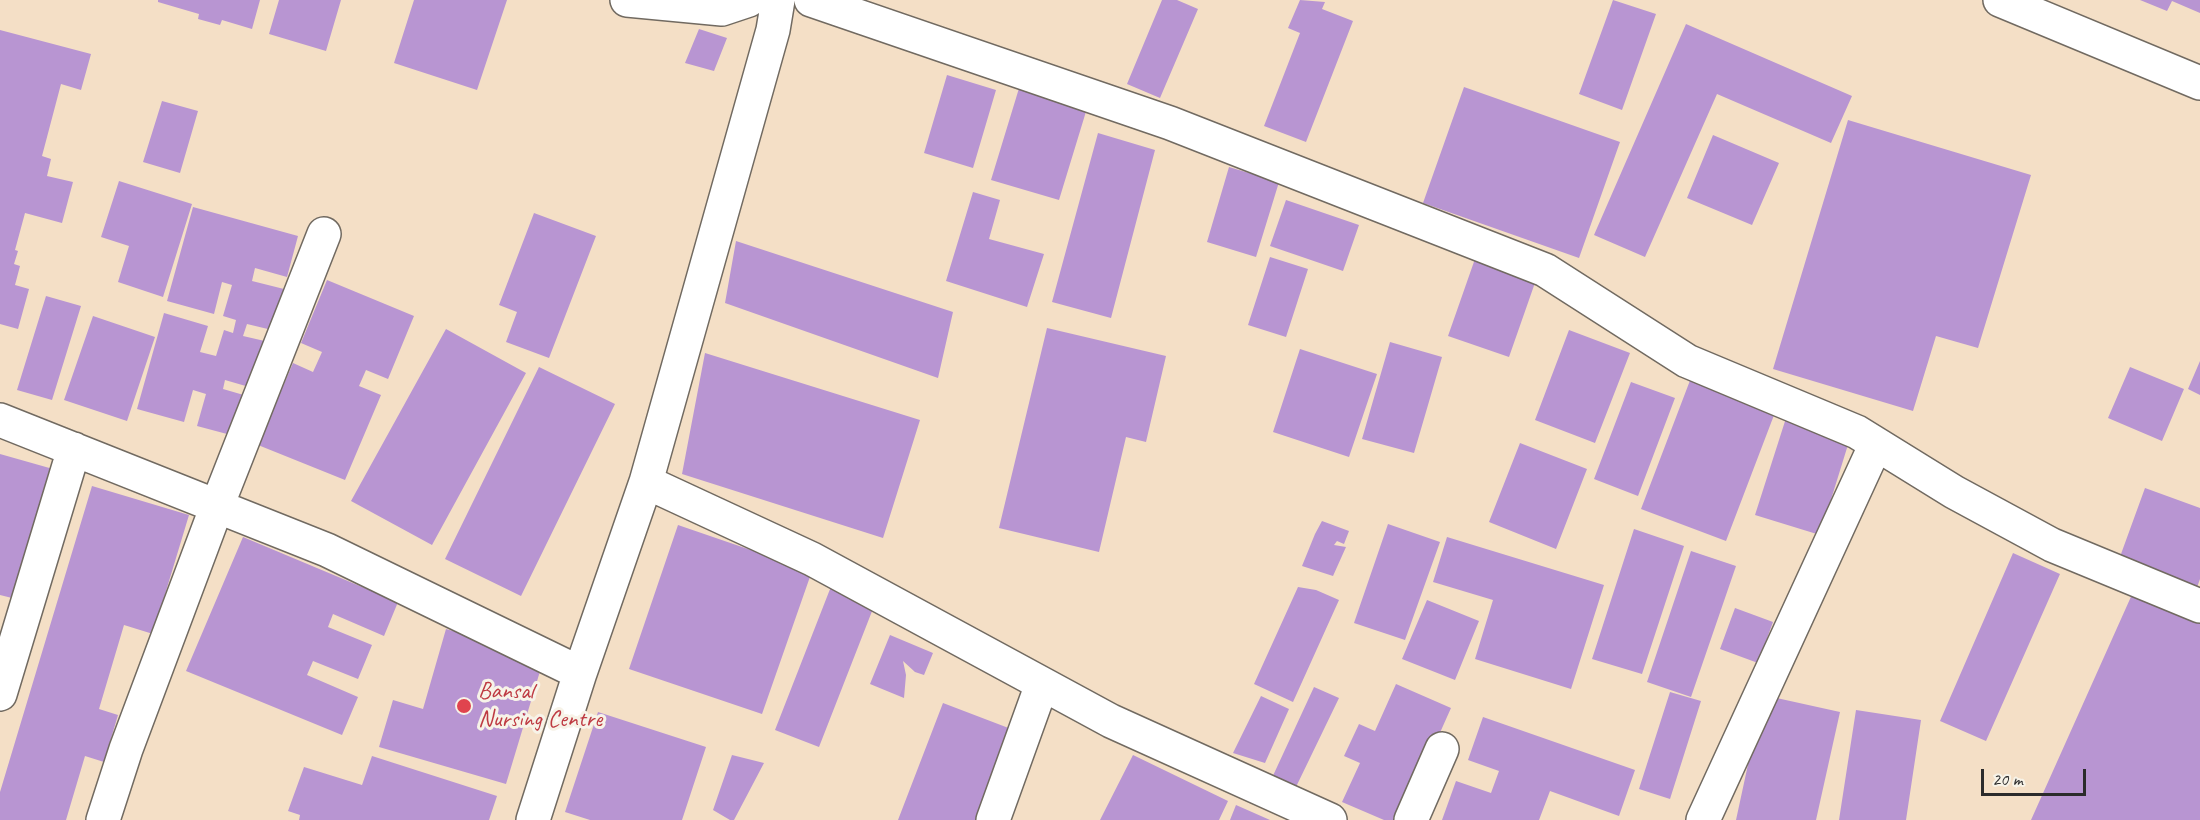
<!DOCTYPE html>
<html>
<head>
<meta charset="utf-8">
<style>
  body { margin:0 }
  #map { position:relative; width:2200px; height:820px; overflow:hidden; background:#f4dfc6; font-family:Caveat,sans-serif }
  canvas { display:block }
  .scale { position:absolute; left:1981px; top:769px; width:105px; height:27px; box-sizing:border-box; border:3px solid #2b2b2b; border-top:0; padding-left:8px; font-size:18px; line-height:21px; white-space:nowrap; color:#2b2b2b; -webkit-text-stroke:4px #f7f3e8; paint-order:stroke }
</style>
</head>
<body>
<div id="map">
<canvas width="2200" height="820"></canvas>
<div class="scale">20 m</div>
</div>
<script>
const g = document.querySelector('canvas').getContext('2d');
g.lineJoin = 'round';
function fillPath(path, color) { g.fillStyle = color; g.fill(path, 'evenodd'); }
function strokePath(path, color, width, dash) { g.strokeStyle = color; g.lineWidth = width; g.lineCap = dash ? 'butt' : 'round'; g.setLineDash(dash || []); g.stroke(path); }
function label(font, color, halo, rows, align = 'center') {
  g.font = font + ' Caveat,sans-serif'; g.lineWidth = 6; g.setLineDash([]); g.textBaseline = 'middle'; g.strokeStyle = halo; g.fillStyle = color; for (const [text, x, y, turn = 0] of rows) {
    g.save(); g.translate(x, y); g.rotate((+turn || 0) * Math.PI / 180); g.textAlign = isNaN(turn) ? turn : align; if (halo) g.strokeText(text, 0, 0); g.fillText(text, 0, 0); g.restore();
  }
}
const building = new Path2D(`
  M158,0H260L252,29L222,20L220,25L198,19L199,14L158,2Z
  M279,0H341L326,51L269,34Z
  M414,0H507L477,90L394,63Z
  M1162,0H1177L1198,9L1160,98L1127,84Z
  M1300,0L1325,2L1322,9L1353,21L1306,142L1264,126L1300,33L1288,28Z
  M1613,0L1656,14L1622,110L1579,94Z
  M2140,0H2200V13L2172,1L2167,11Z
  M1686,24L1852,96L1831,143L1717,94L1645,257L1594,235Z
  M699,29L727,38L714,71L685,63Z
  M0,30L91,54L81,90L61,84L42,156L51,159L47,176L73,182L62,223L25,213L15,250L18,251L14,264L20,266L15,285L29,289L18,329L0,324Z
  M947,75L996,90L973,168L924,153Z
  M1020,85L1088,105L1059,200L991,180Z
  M1464,87L1620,142L1579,258L1423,203Z
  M162,101L198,111L180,173L143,162Z
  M1848,120L2031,175L1978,348L1936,336L1913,411L1773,369Z
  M1098,133L1155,150L1111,318L1052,302Z
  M1713,135L1779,163L1752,225L1687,198Z
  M1229,167L1279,182L1256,257L1207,242Z
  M119,181L192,204L163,297L118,282L129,246L101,237Z
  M973,192L1000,200L989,239L1044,254L1027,307L946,281Z
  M1286,200L1359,225L1343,271L1270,246Z
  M193,207L298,236L287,277L255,268L252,281L284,289L272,330L247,324L243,336L269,342L256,389L225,380L223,389L254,398L242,438L197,426L206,394L193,390L184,422L137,409L164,313L208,326L200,352L216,356L224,330L233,333L236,320L223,316L232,285L222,282L214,314L167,301Z
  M534,213L596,236L549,358L506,342L517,312L499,305Z
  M736,241L953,312L938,378L725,303Z
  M1476,256L1537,277L1509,357L1448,336Z
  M1270,257L1308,269L1286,337L1248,325Z
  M327,280L414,316L388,379L366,370L359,386L381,395L345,480L258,445L293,363L313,372L322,352L301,343Z
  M46,296L81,306L52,400L17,390Z
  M93,316L155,337L127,421L64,400Z
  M1047,328L1166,356L1146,442L1126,437L1099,552L999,528Z
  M446,329L526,373L432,545L351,501Z
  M1569,330L1630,353L1595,443L1535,420Z
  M1390,342L1442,357L1414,453L1362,439Z
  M1300,349L1377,374L1349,457L1273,432Z
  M705,353L920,420L883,538L682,474Z
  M2200,361V395L2188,389Z
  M539,367L615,404L521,596L445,559Z
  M2130,367L2184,389L2162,441L2108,418Z
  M1694,370L1779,402L1726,541L1641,509Z
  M1631,382L1675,398L1638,496L1594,479Z
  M1787,415L1851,435L1820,535L1755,515Z
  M1520,443L1587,469L1556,549L1489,522Z
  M0,454L53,469L16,599L0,595Z
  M92,486L189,515L153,634L124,625L99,709L118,715L104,762L85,756L66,820H0V792Z
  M2145,488L2200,508V579L2195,593L2117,565Z
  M1322,521L1349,531L1344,544L1337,541L1334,545L1346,547L1333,576L1302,566L1315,534Z
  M1388,524L1440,542L1405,640L1354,623Z
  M678,525L812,571L762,714L629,669Z
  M1634,529L1684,546L1642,674L1592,659Z
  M243,537L398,602L384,636L333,614L328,627L372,645L358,679L313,661L307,675L358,697L342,735L186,671Z
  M1447,537L1604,585L1571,689L1475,659L1493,600L1433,582Z
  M1691,551L1736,566L1691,697L1647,682Z
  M2013,553L2060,574L1986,741L1940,721Z
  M832,584L876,601L819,747L775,730Z
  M1298,587L1316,590L1339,600L1293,702L1254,684Z
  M2134,590L2200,619V820H2031Z
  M1427,600L1479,621L1455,680L1402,659Z
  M1735,608L1773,622L1758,663L1720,649Z
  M446,629L544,658L506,784L379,747L393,700L423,709Z
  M890,635L933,653L924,675L915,672L903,661L906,675L904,698L870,684Z
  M1396,684L1451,708L1401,820H1384L1342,802L1360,763L1344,756L1359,724L1375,731Z
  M1314,687L1339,698L1295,789L1271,780Z
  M1670,692L1701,701L1670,799L1639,789Z
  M1763,695L1840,712L1816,820H1736Z
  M1261,696L1289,709L1265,763L1233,753Z
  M943,703L1019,732L985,820H898Z
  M1856,710L1921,720L1906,820H1839Z
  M598,712L706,747L682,820H590L565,812Z
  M1483,717L1635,770L1619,816L1550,791L1539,820H1442L1456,781L1491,793L1499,771L1468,760Z
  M732,755L764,763L734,820H730L713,810Z
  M1133,755L1228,801L1219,820H1100Z
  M372,756L497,796L489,820H299L300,815L288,811L304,767L362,785Z
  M1236,805L1270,820H1230Z`);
const minor = new Path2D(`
  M627,0L722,9L749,0
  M811,0L1170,123L1545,270L1687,361L1857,432L1954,492L2052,545L2200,606
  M2000,0L2200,83
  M0,420L327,550L580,673
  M646,482L812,559L1111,721L1330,820
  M0,694L74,449
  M103,820L126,749L217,506L324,234
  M533,820L580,673L646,482L773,30L778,0
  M993,820L1042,684
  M1411,820L1442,749
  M1703,820L1876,444`);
const markers = [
  [464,706,8,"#e0444e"]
];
const healthNames = [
  ["Bansal",478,692],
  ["Nursing Centre",478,720]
];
fillPath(building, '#b895d2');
strokePath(minor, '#716a61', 36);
strokePath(minor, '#fff', 33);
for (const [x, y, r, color] of markers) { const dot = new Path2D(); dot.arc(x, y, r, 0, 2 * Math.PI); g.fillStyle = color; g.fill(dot); strokePath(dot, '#f7f3e8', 2); }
label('24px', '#be3a42', '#f7f3e8', healthNames, 'left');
</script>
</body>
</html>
